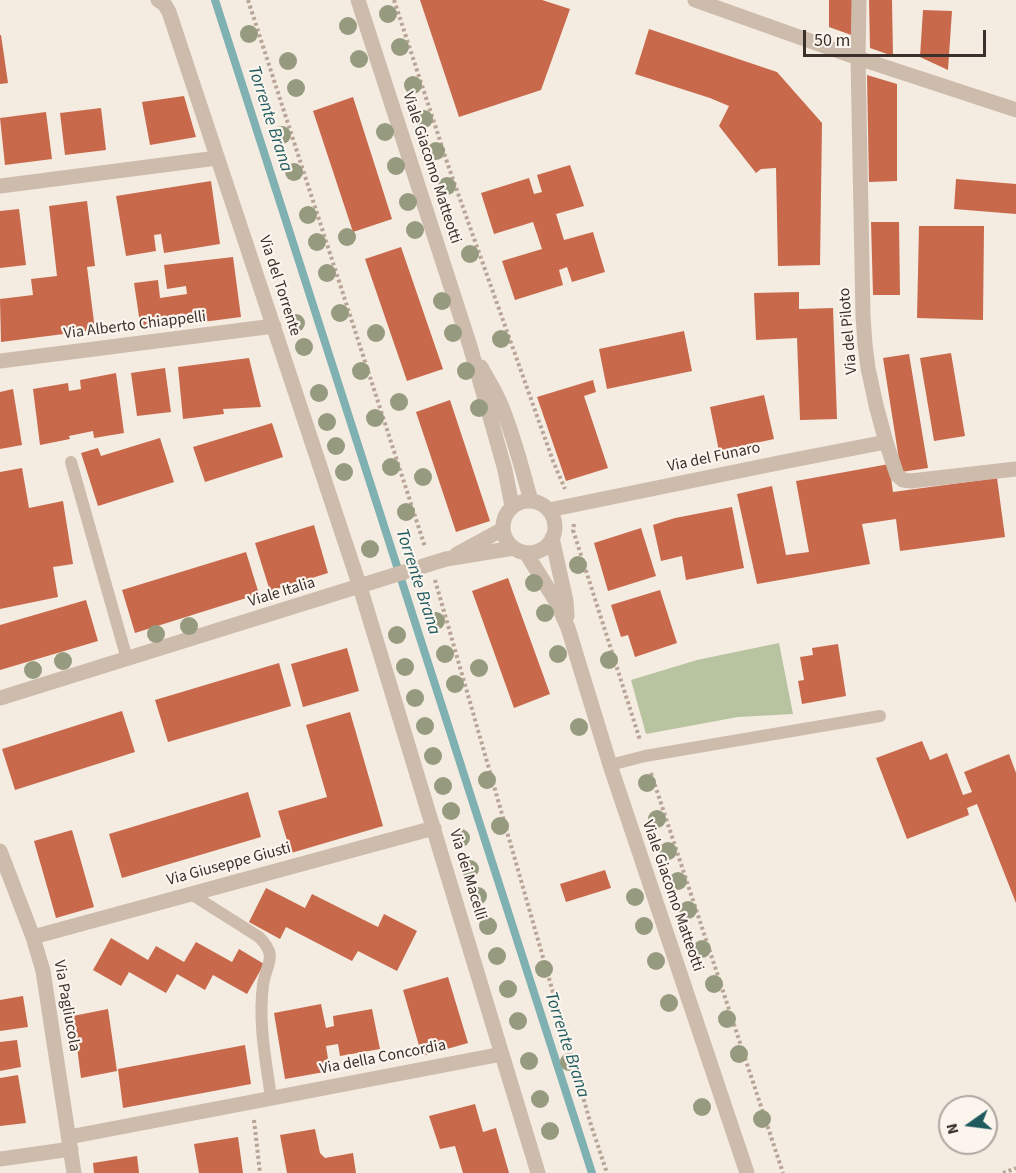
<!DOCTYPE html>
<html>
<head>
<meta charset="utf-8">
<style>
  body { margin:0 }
  #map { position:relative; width:1016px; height:1173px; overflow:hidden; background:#f4ebe1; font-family:"Source Sans 3",sans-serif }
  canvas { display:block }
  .north { position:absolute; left:938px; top:1095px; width:60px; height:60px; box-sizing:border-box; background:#fbf5ee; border:2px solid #aea6a0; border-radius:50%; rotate:256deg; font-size:16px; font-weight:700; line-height:24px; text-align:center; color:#3b302b }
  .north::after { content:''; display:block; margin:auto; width:21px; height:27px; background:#1f5a5e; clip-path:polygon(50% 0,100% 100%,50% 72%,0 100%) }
  .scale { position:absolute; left:803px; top:30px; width:183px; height:27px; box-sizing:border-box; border:3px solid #3b302b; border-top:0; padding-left:8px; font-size:18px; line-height:21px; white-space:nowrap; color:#3b302b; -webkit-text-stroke:4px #fbf5ee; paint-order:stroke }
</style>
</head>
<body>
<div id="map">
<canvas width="1016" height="1173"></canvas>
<div class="north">N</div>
<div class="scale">50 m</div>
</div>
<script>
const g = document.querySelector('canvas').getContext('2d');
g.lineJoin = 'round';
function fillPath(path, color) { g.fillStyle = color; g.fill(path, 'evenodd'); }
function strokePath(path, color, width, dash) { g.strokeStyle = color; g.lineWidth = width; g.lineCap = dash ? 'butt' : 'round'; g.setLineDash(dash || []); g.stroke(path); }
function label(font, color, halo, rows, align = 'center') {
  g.font = font + ' "Source Sans 3",sans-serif'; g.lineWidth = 4.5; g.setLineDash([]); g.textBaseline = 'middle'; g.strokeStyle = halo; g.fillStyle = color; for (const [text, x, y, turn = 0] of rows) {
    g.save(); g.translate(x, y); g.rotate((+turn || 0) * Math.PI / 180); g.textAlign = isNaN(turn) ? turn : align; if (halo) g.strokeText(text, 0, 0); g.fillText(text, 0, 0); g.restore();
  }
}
const green = new Path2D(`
  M779,643L793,714L738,717L646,734L631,680L697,660Z`);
const stream = new Path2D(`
  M215,0L592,1173`);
const building = new Path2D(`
  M420,0H542L570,9L541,90L459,117Z
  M829,0H855L854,36L829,27Z
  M869,0H892L893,56L870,48Z
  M923,10L952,11L948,70L920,57Z
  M649,29L777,72L822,123L820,265L778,266L776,168L761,169L756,173L719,126L729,106L710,98L635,74Z
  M0,35H1L8,83L0,84Z
  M867,75L897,84V181L869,182Z
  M184,96L196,137L150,145L142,102Z
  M353,97L392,219L353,232L313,111Z
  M101,108L106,150L65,155L60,113Z
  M46,112L52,159L5,165L0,118Z
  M570,165L584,206L556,214L564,240L593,232L605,272L572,282L567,267L559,270L563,285L515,300L502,261L542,249L533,222L494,234L481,193L529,178L534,194L542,192L537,175Z
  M956,179L1016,184V214L954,209Z
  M211,181L220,244L164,253L161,234L154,235L156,251L126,256L116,196Z
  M87,201L95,266L87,267L95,330L1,342L0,299L33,295L31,279L57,276L49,206Z
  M19,209L26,265L0,268V211Z
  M871,222H899L900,295H873Z
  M919,226H984L983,320L917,318Z
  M401,247L443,369L407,381L365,259Z
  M233,257L241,317L141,330L134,283L158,280L160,298L187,294L186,286L167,289L164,265Z
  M799,292V309L833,308L837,419L800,420L797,338L756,340L754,293Z
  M684,331L692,371L607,389L599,349Z
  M951,353L965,436L934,441L920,358Z
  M909,354L928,468L901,472L883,358Z
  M249,358L261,407L223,409L224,414L183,419L178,367Z
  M165,368L171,412L137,416L131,373Z
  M116,373L124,433L94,438L93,431L69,436L70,439L40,445L33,389L68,383L69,391L81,389L80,380Z
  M593,380L596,392L584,396L608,468L566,481L537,397Z
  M13,389L22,445L0,449V392Z
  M764,395L774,439L719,451L710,407Z
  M450,400L490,521L456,532L416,412Z
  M272,423L283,457L205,482L193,447Z
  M160,438L174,482L98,506L81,453L98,448L101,456Z
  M889,464L893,492L997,478L1005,537L900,551L896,519L862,524L870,564L757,584L737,494L772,486L786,555L809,552L796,481Z
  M22,468L29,508L63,501L73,564L53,567L58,597L0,609V472Z
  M732,507L744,568L686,580L682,556L661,561L653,525L675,518Z
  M314,525L328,573L270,591L255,543Z
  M641,528L656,576L608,591L594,543Z
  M246,552L259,594L135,633L122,590Z
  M508,578L550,694L514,708L472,591Z
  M660,590L677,643L635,657L628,635L621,637L611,605Z
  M86,600L98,641L0,670V625Z
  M838,644L846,696L802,704L798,681L804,680L800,657L813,655L812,648Z
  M347,648L359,691L303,707L291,664Z
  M279,663L291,706L168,742L155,700Z
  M122,711L135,752L15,790L2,749Z
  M350,712L383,826L291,853L278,811L327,797L306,725Z
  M922,741L930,760L947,753L963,795L972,792L964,772L1009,754L1016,773V903L977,804L967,808L969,815L907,839L876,758Z
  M248,792L261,837L122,878L109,834Z
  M72,830L94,907L56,918L34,841Z
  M605,870L611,888L566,902L560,884Z
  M266,888L305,908L312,894L378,927L384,914L417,931L397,971L358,951L352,961L286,927L280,939L249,922Z
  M111,938L148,960L156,946L184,962L196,942L232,962L239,949L264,964L247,994L213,975L205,990L177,974L166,993L129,972L121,986L93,970Z
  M448,977L468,1043L422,1056L403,990Z
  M23,996L28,1027L0,1031V1000Z
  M321,1004L326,1028L334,1026L333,1016L372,1009L380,1049L340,1056L338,1044L326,1046L330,1071L285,1079L274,1013Z
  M108,1009L117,1071L81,1078L73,1016Z
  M17,1040L21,1067L0,1071V1042Z
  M245,1045L251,1084L123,1108L118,1069Z
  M18,1075L26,1123L0,1126V1078Z
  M475,1104L483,1132L496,1128L509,1173H463L455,1146L440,1149L429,1116Z
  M315,1129L320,1153L325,1158L353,1153L356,1173H287L280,1135Z
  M238,1137L243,1173H199L194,1144Z
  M137,1156L139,1173H94L93,1163Z`);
const path = new Path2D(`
  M248,0L425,547
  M394,0L449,168L553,461L565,489
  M574,524L573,530L640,740
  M435,580L591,1125L607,1173
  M651,773L783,1173
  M254,1120L260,1173
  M1003,1173L1016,1168`);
const service = new Path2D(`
  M71,462L127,659
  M610,765L645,756L880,716
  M191,894L259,937C279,957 266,963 263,985C258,1023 266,1061 271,1098`);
const minor = new Path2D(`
  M158,0L165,5L169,12L360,587L538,1173
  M695,0L858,58L1016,110
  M859,0L858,58L863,316L865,344L868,368L876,405L886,442L897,475L903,480L911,481L1016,469
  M0,186L217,158
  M0,361L274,326
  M549,510L788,461L886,442
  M0,851L33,937L43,971L74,1173
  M33,937L434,828
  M69,1137L502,1054
  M0,1159L71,1149`);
const tertiary = new Path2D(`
  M358,0L470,346L505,470L512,506
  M481,367C488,380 496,392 501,405C514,436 522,469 531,501
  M503 527a26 26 0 1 1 52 0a26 26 0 1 1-52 0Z
  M552,538L566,601L567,616
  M526,553L557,603L568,628L610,765L747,1173
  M457,554L503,529
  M0,698L446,559L514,548`);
const trees = [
  [388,14],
  [348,26],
  [249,34],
  [400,47],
  [359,59],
  [288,61],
  [413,85],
  [296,88],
  [424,119],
  [385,132],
  [282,135],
  [436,151],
  [396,166],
  [294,172],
  [447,186],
  [408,202],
  [308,215],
  [415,230],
  [347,237],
  [317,242],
  [470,254],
  [327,273],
  [442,301],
  [340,313],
  [296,323],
  [376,333],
  [453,333],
  [501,339],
  [304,347],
  [361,371],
  [466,371],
  [319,393],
  [399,402],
  [479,408],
  [375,418],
  [327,422],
  [336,446],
  [391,467],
  [344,472],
  [423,477],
  [406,512],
  [370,549],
  [578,565],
  [534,583],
  [545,613],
  [436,621],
  [189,626],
  [156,634],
  [397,635],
  [445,654],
  [558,654],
  [609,660],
  [63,661],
  [405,667],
  [479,668],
  [33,670],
  [455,684],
  [415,698],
  [425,726],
  [579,727],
  [433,756],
  [487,780],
  [647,783],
  [443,786],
  [451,811],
  [657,819],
  [500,826],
  [461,838],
  [668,851],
  [470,869],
  [678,881],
  [478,896],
  [635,897],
  [688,910],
  [488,926],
  [644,926],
  [702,949],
  [497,956],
  [656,961],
  [544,969],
  [714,984],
  [508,989],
  [669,1003],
  [727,1019],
  [518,1021],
  [739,1054],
  [529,1061],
  [569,1062],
  [540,1099],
  [702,1107],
  [762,1119],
  [550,1131]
];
const streetNames = [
  ["Viale Giacomo Matteotti",431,168,72],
  ["Via del Torrente",279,286,72],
  ["Via Alberto Chiappelli",135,326,-7],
  ["Via del Piloto",849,331,-95],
  ["Via del Funaro",714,458,-12],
  ["Viale Italia",282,593,-17],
  ["Via Giuseppe Giusti",229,865,-15],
  ["Via dei Macelli",467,875,73],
  ["Viale Giacomo Matteotti",672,896,71],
  ["Via Pagliucola",66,1006,80],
  ["Via della Concordia",383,1058,-11]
];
const waterNames = [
  ["Torrente Brana",269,119,72],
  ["Torrente Brana",417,582,72],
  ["Torrente Brana",566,1045,72]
];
fillPath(green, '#b8c4a0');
strokePath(stream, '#7fb0b2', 8);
fillPath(building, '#c8694b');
strokePath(path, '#b9a596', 4, [3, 3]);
strokePath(service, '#cdbbac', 12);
strokePath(minor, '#cdbbac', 15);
strokePath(tertiary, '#cdbbac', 15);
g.fillStyle = '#969b7f';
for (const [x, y] of trees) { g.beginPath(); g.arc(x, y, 9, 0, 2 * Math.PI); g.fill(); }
label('16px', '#3b302b', '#fbf5ee', streetNames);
label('italic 18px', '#1f5a5e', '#fbf5ee', waterNames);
</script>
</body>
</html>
